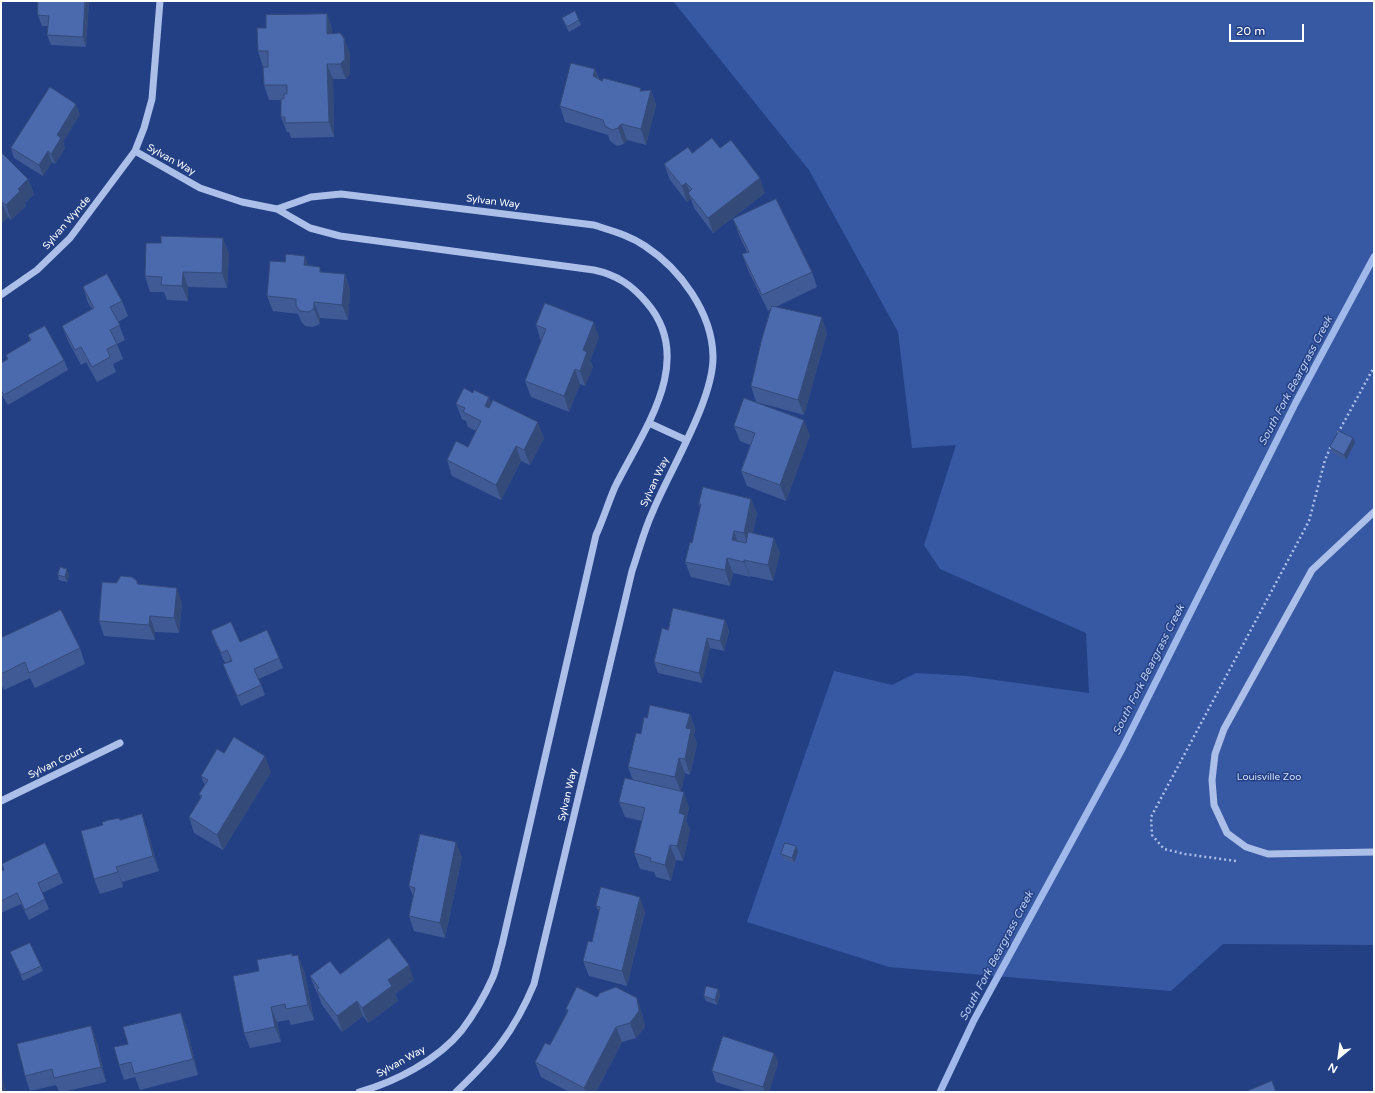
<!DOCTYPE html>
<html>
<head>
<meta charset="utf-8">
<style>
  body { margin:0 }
  #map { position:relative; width:1375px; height:1093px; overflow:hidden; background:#234085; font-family:"Varela Round",sans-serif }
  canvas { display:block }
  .frame { position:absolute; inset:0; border:2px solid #fff; pointer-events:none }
  .north { position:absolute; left:1319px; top:1037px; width:40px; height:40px; -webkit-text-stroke:3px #234085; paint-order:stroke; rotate:209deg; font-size:11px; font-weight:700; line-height:16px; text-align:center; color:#fff }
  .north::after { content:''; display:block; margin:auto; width:14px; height:18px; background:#fff; clip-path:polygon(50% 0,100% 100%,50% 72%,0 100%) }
  .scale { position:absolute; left:1229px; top:24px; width:75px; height:18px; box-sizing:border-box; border:2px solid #fff; border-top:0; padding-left:5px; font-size:12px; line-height:14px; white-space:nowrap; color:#fff; -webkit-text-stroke:3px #234085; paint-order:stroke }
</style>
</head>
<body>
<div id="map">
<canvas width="1375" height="1093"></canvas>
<div class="frame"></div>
<div class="north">N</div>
<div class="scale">20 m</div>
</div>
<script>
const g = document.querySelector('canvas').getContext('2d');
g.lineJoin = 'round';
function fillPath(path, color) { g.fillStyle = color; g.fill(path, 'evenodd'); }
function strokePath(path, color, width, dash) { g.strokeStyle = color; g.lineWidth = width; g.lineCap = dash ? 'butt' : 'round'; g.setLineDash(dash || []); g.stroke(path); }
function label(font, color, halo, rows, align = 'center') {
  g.font = font + ' "Varela Round",sans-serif'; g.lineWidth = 3; g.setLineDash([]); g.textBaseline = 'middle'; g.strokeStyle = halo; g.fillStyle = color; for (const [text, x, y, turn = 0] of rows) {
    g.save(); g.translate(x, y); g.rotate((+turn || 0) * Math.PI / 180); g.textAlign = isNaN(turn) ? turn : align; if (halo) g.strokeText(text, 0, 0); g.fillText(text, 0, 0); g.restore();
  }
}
const green = new Path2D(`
  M673,1H1374V945L1223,944L1171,991L889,967L747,922L834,671L892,685L916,673L967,676L1089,693L1086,633L940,569L924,545L956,445L912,448L898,332L809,170Z`);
const stream = new Path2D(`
  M940,1092L974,1020L1122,749L1296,402L1374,257`);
const path = new Path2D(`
  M1338,433L1374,367
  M1236,861L1185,854L1164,849L1152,835L1151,817L1309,521L1325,460L1331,446`);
const minor = new Path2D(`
  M135,151L200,188L242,202L277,209L310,228L340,236L594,270C617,275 632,285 647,303C697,361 642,432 615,487C608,503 603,520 596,535L502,945C499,955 497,967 493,977C485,995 474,1014 462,1030C438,1060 395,1082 359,1092
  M277,209L311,197L341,194L594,225C612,231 629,235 645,246C680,269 712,312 713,356C714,399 670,470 653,511C644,530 639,551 632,571L534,984C514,1032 493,1057 456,1092
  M1,295L37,270L70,238L135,151L144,128L152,99L160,1
  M649,423L686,440
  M1374,512L1312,570L1224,729L1215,754L1212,780L1214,805L1227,833L1246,847L1268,854L1374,852
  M1,801L120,743`);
const wall = new Path2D(`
  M38,1H89L86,47L51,45L47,35L48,26H42L38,15Z
  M327,14L332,29V34L350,53V74L346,79H333L334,137L291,138L289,132H287L281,117V100H269L264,85L268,67H263L258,51L266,28Z
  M562,18L579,20L581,25L569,32L564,23Z
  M595,69L599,79L602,81L642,91L651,90L656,105L646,145L627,140L624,144L617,146L610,141L608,135L565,122L560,106Z
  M80,114L63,142L65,148L55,164L52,162L43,176L14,158L11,148Z
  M720,148L765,193L713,233L694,208L691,199L687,202L670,180L664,164L692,153Z
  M1,152L28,179L34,194L25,203L26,206L11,220L8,217L1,224Z
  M733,219L812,272L817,287L776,307L827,333L804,415L756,402L751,386L771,309L768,311L748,270L742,254L747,252L739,235Z
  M229,253L227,288L188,287V301L167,300L164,292H150L145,276Z
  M309,266L322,272L345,274L350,290L348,320L320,318V324L313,327L305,326L301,321L298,314L273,311L267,296Z
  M83,287L122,301L128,316L118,322L125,340L117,344L123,359L113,364L116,372L97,382L86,362L81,365L68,341L62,326L92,309L88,303Z
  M536,325L599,337L590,361L593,367L585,386L580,384L569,412L531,397L525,381L541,341Z
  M28,335L64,360L68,370L8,405L1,394V363L7,360L6,355L30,341Z
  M456,404H492L544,438L530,465L521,461L501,500L452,476L447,460L468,447L476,431L468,427L466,421L462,419Z
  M734,426L810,435L786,501L747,486L741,471L750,445L740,441Z
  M1353,438L1355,443L1346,460L1332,453L1330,447Z
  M751,499L757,514L753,533L780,553L773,581L750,576V577L733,573L730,586L691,577L685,562L692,543L700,507L699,504Z
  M69,574L67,582L59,580L58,575Z
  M137,581L139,585L182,603L179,633L155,632V640L104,636L99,621L116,583Z
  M725,620L729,631L724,651L710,648L702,683L658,673L654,662L668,630Z
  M211,631L240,642L279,658L283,668L259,679L265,695L241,706L227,675L223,664L231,661V660L225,663L215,642Z
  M1,638L80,648L85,664L35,688L30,678L4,690L1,684Z
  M690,714L695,729L694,736L697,744L690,775L685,773L681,791L689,808L686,820L690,830L683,861L676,860L671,881L656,877L654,872L640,869L634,853L642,821L625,817L619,802L633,780L628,767L647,718Z
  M224,753L271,772L223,850L194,833L189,817L201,798L199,794L205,786L201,776Z
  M142,814L147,829L159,871L122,882L123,887L100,894L94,879L120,820Z
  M796,846L798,852L794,863L783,859L781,854Z
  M462,857L445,938L414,931L409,916L413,896L409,886Z
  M2,864L59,873L63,883L42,893L49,909L29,920L21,904L1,913V871L4,870Z
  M596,906L645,912L627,986L589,976L583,961L592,942L599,912Z
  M10,952L41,966L43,971L23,981Z
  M292,954V956L304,970L314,1020L291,1025L289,1020L277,1022L281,1042L250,1048L244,1033L259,971Z
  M340,974L414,980L395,994L398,1001L368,1023L363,1016L342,1032L322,1005L318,994L316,991L310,976Z
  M718,989L720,995L717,1005L706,1001L704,996Z
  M597,997L642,1013L645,1027L636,1038L622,1042L596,1092H569L541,1077L535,1062L550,1045L567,1012L566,1009Z
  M187,1028L198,1075L140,1090L135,1077L124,1080L119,1065Z
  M97,1042L106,1082L63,1092H59L56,1085L30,1091L25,1076Z
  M774,1053L778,1063L769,1092H748L716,1082L712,1071Z`);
const shadedWall = new Path2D(`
  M85,1H89L86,47L83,37Z
  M327,14L332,29L333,49L327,34Z
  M344,38L350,53V74L346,79L340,64Z
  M327,64L333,79L334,137L329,122Z
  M595,69L600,84L593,76Z
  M651,90L656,105L646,145L641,129Z
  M76,104L80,114L63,142L65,148L55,164L51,154L57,135Z
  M621,124L627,140L624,144L618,128Z
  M48,151L52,162L43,176L39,165Z
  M760,178L765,193L713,233L708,218Z
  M28,179L34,194L25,203L26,206L11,220L6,205L18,189Z
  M686,183L692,197L688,193L691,199L687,202L682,186Z
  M2,202L8,217L1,224V203Z
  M223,238L229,253L227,288L222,273Z
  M305,256L311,271L304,265Z
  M183,272L188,287V301L182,286Z
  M345,274L350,290L348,320L342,305Z
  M314,302L320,318V324L314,309Z
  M822,317L827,333L804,415L798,400Z
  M594,322L599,337L590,361L593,367L585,386L580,371L583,350Z
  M575,369L580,384L569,412L564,396Z
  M489,397L495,413L485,406Z
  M804,420L810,435L786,501L780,485Z
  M538,422L544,438L530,465L524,450Z
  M1353,438L1355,443L1346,460L1344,455Z
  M516,446L521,461L501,500L496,485Z
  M751,499L757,514L749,549L744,533Z
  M734,531L739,546L732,540Z
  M774,538L780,553L773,581L768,565Z
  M727,558L733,573L730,586L725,570Z
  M744,560L750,576V577L744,562Z
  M67,569L69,574L67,582L65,577Z
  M177,588L182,603L179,633L174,618Z
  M150,616L155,632V640L149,625Z
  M725,620L729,631L724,651L720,641Z
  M707,638L710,648L702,683L699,673Z
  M690,714L695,729L694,736L697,744L690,775L685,759L686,728Z
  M265,756L271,772L223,850L217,835Z
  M679,758L685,773L681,793L675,777Z
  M684,792L689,808L686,820L690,830L683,861L677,846L679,813Z
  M142,814L147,829L159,871L153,856Z
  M456,842L462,857L445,938L440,923Z
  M670,845L676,860L671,881L665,865Z
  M796,846L798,852L794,863L792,858Z
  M116,867L122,882L123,887L118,872Z
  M640,897L645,912L627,986L622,971Z
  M298,955L304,970L314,1020L308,1005Z
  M409,965L414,980L395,994L398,1001L368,1023L362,1008L388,980Z
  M718,989L720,995L717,1005L715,1000Z
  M637,998L642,1013L645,1027L636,1038L630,1023Z
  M357,1001L363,1016L342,1032L337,1016Z
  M271,1007L277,1022L281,1042L275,1027Z
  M181,1013L187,1028L198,1075L193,1059Z
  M91,1026L97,1042L106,1082L101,1067Z
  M616,1027L622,1042L596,1092H586L584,1088Z
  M774,1053L778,1063L769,1092H765L763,1087Z
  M1,1071L6,1092H3L1,1081Z`);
const building = new Path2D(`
  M38,1H85L83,37L47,35L49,16L38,15Z
  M575,11L579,20L567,27L562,18Z
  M327,14V34L340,33L344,38L345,59L340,64H327L329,122L285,123V117H281V99H284V94H287V85H264L263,67H268V51H258L257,28H266V15Z
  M571,63L595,69L593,76L602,81L603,78L641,88L640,91L651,90L641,129L621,124L618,128L612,130L605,126L603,120L560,106Z
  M50,87L76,104L57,135L61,138L51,154L48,151L39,165L11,148Z
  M712,138L720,148L731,140L760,178L708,218L688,193L692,189L686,183L682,186L664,164L688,147L692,153Z
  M1,152L28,179L18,189L20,191L6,205L2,202L1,203Z
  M776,199L812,272L762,295L742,254L749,252L733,219Z
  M161,236L223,238L222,273L183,272L182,286L161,285L162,277L145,276L146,243H161Z
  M286,254L305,256L304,265L320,267V272L345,274L342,305L314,302V309L308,312L300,311L296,306V299L267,296L270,261L285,262Z
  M107,274L122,301L110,307L120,325L110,330L117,344L107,349L110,357L92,367L81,347L75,350L62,326L94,308L83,287Z
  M545,303L594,322L583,350L587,352L580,371L575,369L564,396L525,381L546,329L536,325Z
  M772,306L822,317L798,400L751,386L761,342Z
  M45,326L64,360L4,395L1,390V363L8,359L6,355L31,340L28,335Z
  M464,388L473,393L474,390L489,397L485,406L489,408L493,400L538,422L524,450L516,446L496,485L447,460L456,441L468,447L481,421L463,412L465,408L456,404Z
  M744,398L804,420L780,485L741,471L755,433L734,426Z
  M1339,431L1353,438L1344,455L1330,447Z
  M703,487L751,499L744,533L734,531L732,540L746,543L748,532L774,538L768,565L744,560V562L727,558L725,570L685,562L690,542L692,543L701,504H699Z
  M60,567L67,569L65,577L58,575Z
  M121,576L132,577L137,581V584L177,588L174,618L150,616L149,625L99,621L102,582L116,583Z
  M673,608L725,620L720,641L707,638L699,673L654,662L662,628L668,630Z
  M61,610L80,648L29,673L25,662L1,674V638Z
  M231,622L240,642L267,630L279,658L254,669L261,685L237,696L223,664L232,661L230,656L227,650L221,653L211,631Z
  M650,705L690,714L686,728L691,729L685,759L679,758L675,777L628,767L636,733L641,734L644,717L647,718Z
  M234,737L265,756L217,835L189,817L202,796L199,794L208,780L201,776L217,749L224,753Z
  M625,778L684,792L679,813L685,815L677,846L670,845L665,865L650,861L651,858L634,853L645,808L619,802Z
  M142,814L153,856L116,867L118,872L94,879L81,831L103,825L102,822L109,820L119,818L120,820Z
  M420,834L456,842L440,923L409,916L415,888L409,886Z
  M45,843L59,873L38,883L45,899L25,910L17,893L1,901V871L4,870L2,864Z
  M785,843L796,846L792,858L781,854Z
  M601,887L640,897L622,971L583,961L588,941L592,942L600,907L596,906Z
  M389,938L409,965L388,980L392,986L362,1008L357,1001L337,1016L317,990L319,988L310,976L330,961L340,974Z
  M30,943L41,966L21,975L10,952Z
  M292,954V956L298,955L308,1005L286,1009L285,1004L271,1007L275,1027L244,1033L233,976L259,971L257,960Z
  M706,986L718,989L715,1000L704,996Z
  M577,987L597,997L600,993L616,987L637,998L639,1011L630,1023L616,1027L584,1088L535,1062L545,1043L550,1045L567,1013L568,1010L566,1009Z
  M181,1013L193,1059L134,1074L131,1062L119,1065L114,1047L128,1044L123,1027Z
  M91,1026L101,1067L54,1078L52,1069L25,1076L17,1044Z
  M723,1036L774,1053L763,1087L712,1071Z
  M1,1081L3,1092H1Z
  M1272,1081L1276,1092H1245Z`);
const streetNames = [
  ["Sylvan Way",171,160,29],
  ["Sylvan Way",493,202,7],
  ["Sylvan Wynde",67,223,-49],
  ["Sylvan Way",655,482,-65],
  ["Sylvan Court",56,763,-26],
  ["Sylvan Way",568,795,-77],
  ["Sylvan Way",401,1062,-29]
];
const parkNames = [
  ["Louisville Zoo",1269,777]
];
const waterNames = [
  ["South Fork Beargrass Creek",1296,381,-62],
  ["South Fork Beargrass Creek",1149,670,-63],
  ["South Fork Beargrass Creek",997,956,-62]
];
fillPath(green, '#3758a2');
strokePath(stream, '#a0b8ea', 7);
strokePath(path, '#acbfe9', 2.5, [2, 3]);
strokePath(minor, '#acbfe9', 7);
fillPath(wall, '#405a95');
fillPath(shadedWall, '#344a79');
fillPath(building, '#4b69ad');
strokePath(building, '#344a79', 1);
label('10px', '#fff', '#234085', streetNames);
label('10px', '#d0dcf7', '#234085', parkNames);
label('italic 11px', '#b8caf0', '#234085', waterNames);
</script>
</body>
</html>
